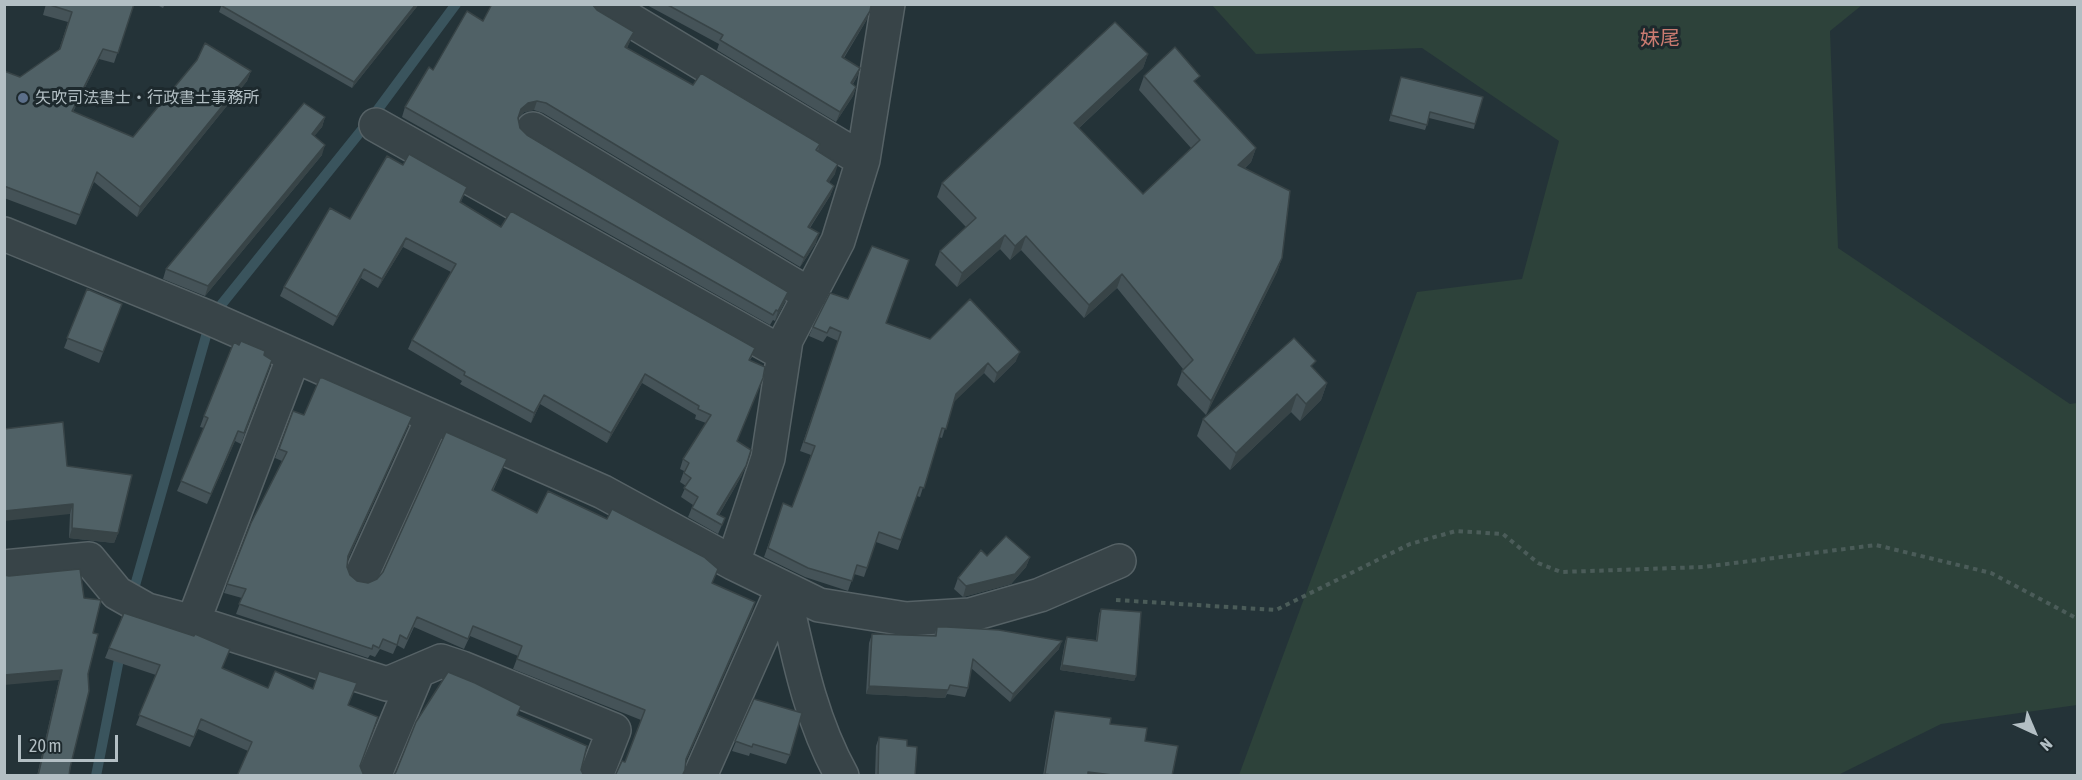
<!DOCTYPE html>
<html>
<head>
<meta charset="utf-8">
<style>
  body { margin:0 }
  #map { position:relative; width:2082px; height:780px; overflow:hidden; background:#243338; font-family:"Asap Condensed",sans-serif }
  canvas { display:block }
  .frame { position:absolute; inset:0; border:6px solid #b3bfc4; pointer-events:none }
  .north { position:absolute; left:2004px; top:702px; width:60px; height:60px; -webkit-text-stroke:4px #1d292d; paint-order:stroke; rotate:136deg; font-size:16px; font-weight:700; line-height:24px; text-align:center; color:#b3bfc4 }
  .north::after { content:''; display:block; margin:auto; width:21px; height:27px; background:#b3bfc4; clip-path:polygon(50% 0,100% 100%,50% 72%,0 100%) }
  .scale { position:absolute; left:18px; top:735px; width:100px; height:27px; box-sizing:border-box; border:3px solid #b3bfc4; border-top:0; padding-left:8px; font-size:18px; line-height:21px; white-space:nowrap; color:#b3bfc4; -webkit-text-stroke:4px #1d292d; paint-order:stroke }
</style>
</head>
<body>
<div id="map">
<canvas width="2082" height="780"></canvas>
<div class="frame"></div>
<div class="north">N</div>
<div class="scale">20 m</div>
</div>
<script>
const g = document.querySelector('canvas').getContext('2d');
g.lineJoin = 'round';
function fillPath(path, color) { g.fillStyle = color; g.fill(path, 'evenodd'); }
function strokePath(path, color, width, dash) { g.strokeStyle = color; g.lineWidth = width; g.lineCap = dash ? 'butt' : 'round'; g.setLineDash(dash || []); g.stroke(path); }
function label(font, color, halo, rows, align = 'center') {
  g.font = font + ' "Asap Condensed","Noto Sans JP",sans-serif'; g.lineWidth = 6; g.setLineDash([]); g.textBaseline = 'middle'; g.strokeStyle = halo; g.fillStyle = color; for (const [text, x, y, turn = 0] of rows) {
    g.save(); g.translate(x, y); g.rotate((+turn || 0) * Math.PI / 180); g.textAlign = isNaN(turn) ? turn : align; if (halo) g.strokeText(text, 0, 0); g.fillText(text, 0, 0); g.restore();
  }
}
const green = new Path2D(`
  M1212,5H1862L1830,31L1838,248L2070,404L2077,403V705L1941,724L1838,775H1239L1417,292L1522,279L1559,141L1422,48L1256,54Z`);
const stream = new Path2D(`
  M132,596L206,336L217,310L373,116L456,4
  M96,776L121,649`);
const path = new Path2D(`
  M1116,600L1276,610L1410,544L1456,531L1503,534L1538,563L1561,572L1703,567L1876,545L1991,573L2078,619`);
const minor = new Path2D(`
  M604,4L863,160
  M376,125L784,354
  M533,129L810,295
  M4,234L207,317L603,492L733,563L819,605L906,619L970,615L1040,595L1119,561
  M733,563L768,458L786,340L838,241L863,160L888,4
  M4,567L89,559L117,593L147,610L193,622L387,684L441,661L462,668L614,730L596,776
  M362,574L433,417
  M783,588C798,654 809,716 842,776
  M193,622L294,356
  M375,774L418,671
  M700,776L783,588`);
const wall = new Path2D(`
  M46,4H134L114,63L99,59L73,112L133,137L251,71L247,81L137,217L94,182L76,225L4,198V71L20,77L59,50L68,22L43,15Z
  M155,4H165L163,8Z
  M222,4H419L352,88L219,12Z
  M645,4H869L870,11L866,21L844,58L860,68L857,77L853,84L856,87L853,96L836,122L717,50L719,44Z
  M597,10L634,32L627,48L693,85L820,144L818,151L835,174L829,182L834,186L830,196L810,228L816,243L800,267L543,113L534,110L524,112L518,118L520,128L527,135L788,292L785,302L775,321L773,320L770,325L402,117L405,107L433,70Z
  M1148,54L1143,68L1079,128L1143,194L1191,148L1139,90L1144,76L1197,84L1256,148L1251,162L1245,168L1282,258L1277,272L1206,415L1177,385L1182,371L1183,369L1117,288L1084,318L1021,250L1010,260L1000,249L957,287L935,265L940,251L966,227L937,197L942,183Z
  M1401,77L1475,124L1474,129L1429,118L1425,130L1389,121Z
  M325,117L322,127L314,136L322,155L205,296L163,279L166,269Z
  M403,165L467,187L461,202L501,227L752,357L750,360L737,442L742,475L719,515L725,518L718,534L688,517L693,505L681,497L686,486L680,482L684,471L680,469L683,459L706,423L695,419L696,415L642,383L607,443L540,404L531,423L460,384L462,381L408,349L412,340L451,272L403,247L378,288L361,278L333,326L280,296L284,287Z
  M87,289L122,304L99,363L64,348Z
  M886,323L930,339L1016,361L994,383L984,373L953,402L942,438L939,437L920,497L917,496L898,550L876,542L864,577L854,574L848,591L805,577L764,557L783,503L792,507L811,455L800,451L838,341L827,336L823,342L809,336L813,327Z
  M264,355L272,360L241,444L235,441L207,504L177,491L204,428L200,427L204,416Z
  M1313,369L1327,383L1321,400L1300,421L1291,412L1230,470L1197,436L1203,419Z
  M293,411L304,415L408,426L348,559L347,567L350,575L357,581L368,583L377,579L507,459L493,491L537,513L712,583L755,602L686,761L625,762L641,720L513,669L518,656L470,636L464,649L414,627L404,649L397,645L393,654L380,649L375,657L370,655L368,658L236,614L242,598L224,593L251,523L282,461L275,458Z
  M67,466L118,533L114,543L69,538L70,514Z
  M987,556L1030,557L1026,567L1011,584L963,597L954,589L958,578Z
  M84,598L93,633L88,674L69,776H37L59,680Z
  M1101,609L1136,676L1134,681L1060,670L1065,642L1067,637L1096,640L1099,614Z
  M937,627L1059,649L1010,702L971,668L968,688L965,697L947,694L945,698L866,694L869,643L872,634L934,636Z
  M109,648L223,668L268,688L313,689L319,671L357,683L348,705L360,766L248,751L198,729L190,747L136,725L156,675L105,658Z
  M754,699L790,755L786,764L750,753L749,756L732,751Z
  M1055,711L1110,724L1145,741L1172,776H1043L1052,720Z
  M879,737L907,746L915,776H875L876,746Z`);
const shadedWall = new Path2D(`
  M416,4H419L352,88L354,82Z
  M870,11L866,21L838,66L842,57Z
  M634,32L630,42L622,57L625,47Z
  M103,49L99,59L68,121L72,111Z
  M1148,54L1143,68L1069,137L1074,123Z
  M860,68L857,77L847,92L851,83Z
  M251,71L247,81L137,217L140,207Z
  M856,87L853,96L836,122L840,112Z
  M537,101L534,110L524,112L517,119L521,109L528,103Z
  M325,117L322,127L308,144L312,134Z
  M325,145L322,155L205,296L208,286Z
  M1256,148L1251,162L1233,178L1238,165Z
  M838,164L835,174L824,190L827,181Z
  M834,186L830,196L804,236L808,227Z
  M819,233L816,243L800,267L804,258Z
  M1005,235L1000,249L957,287L962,273Z
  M1026,236L1021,250L1010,260L1015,246Z
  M406,238L403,247L378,288L382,279Z
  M1282,258L1277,272L1206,415L1211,401Z
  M364,269L361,278L333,326L337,317Z
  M1122,274L1117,288L1084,318L1089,305Z
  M788,292L785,302L775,321L778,311Z
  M1020,352L1016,361L994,383L997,373Z
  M988,363L984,373L953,403L956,394Z
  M645,374L642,383L607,443L611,433Z
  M1327,383L1321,400L1300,421L1306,404Z
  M1297,394L1291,412L1230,470L1236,453Z
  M544,395L540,404L531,423L534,413Z
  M412,417L408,426L345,566L348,556Z
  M238,431L235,441L207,504L211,494Z
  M746,466L742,475L714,523L717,514Z
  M73,504L70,514L4,521V511Z
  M72,528L118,533L114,543L69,538Z
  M1030,557L1026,567L1011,584L963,597L966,586Z
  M755,602L752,612L683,768L686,759Z
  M1062,641L1059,649L1010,702L1013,694Z
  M1062,665L1136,676L1134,681L1060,670Z
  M62,670L59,680L4,685V675Z
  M869,686L948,690L945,698L866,694Z
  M1088,772L1121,776H1087Z`);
const building = new Path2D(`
  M47,4H134L118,53L103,49L72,111L133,137L197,60L205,43L251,71L140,207L97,172L80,215L4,186V71L20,77L60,49L72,12Z
  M222,4H416L354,82L222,6Z
  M492,4H592L597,10L634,32L625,47L693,85L701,73L820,144L816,150L838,164L827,181L834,186L808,227L819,233L804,258L546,103L537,101L528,103L521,109L518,118L520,128L527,135L788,292L778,311L776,310L773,315L405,107L429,67L433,70L467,11L483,21Z
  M666,4H869L871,6L870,11L842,57L860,68L851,83L856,87L840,112L720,40L723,35Z
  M1115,22L1148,54L1074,123L1143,194L1200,140L1144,76L1175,47L1200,76L1194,81L1256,148L1238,165L1290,191L1282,258L1211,401L1182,371L1193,360L1122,274L1089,305L1026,236L1015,246L1005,235L962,273L940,251L976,218L942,183Z
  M1401,77L1483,97L1475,124L1430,112L1427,125L1391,115Z
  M304,103L325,117L312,134L325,145L208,286L166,269Z
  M409,154L467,187L460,202L501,227L511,211L755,348L749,360L765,367L763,378L737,441L751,450L746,466L717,514L725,518L722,525L692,508L698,497L684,488L691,478L684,473L689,463L683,459L711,415L698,409L699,406L645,374L611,433L544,395L534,413L464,375L465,372L412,340L456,264L406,238L382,279L364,269L337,317L284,287L330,208L350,219L387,156L403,165Z
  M872,246L909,260L886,323L930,339L970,299L1020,352L997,373L988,363L956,394L946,429L942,428L924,488L920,487L901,540L879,532L867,568L857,565L852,581L808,568L768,548L783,503L792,507L815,446L804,442L841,332L830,327L827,333L813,327L830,293L848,299Z
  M87,289L122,304L103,352L67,338Z
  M1294,338L1316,361L1311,366L1327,383L1306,404L1297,394L1236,453L1203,419Z
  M241,341L265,351L264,355L272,360L244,433L238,431L211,494L181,481L208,418L204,416L234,342L239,345Z
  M320,378H323L412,417L348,556L347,567L350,575L357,581L368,583L377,579L383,572L446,432L507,459L492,490L537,513L548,491L607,519L612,509L704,557L718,569L712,583L755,602L686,759L685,770L682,776H615L622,761L625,762L645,710L517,659L522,646L473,626L468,639L417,617L407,639L400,635L397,645L383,639L379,648L373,645L372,649L239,604L246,589L227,584L251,523L287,452L279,449L293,411L304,415Z
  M63,422L67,466L132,475L118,533L72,528L73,504L4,511V429Z
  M1006,536L1030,557L1015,574L966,586L958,578L981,550L987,556Z
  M80,569L84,598L101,600L93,633L98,634L88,674L89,691L70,768L69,776H38L62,670L4,675V575L9,576Z
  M1101,609L1141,612L1136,676L1062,665L1067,637L1097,641Z
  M124,613L194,636L195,634L230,649L222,668L268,688L275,671L313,689L319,671L357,683L348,705L378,717L360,766L364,776H237L252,742L201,719L194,737L139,715L160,665L109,648Z
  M937,627H947L999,630L1062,641L1013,694L973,659L968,688L950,685L948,690L869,686L872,634L936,636Z
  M448,672L475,683L521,706L517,715L587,746L581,770L584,776H393L396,772L416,722Z
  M754,699L802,713L790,755L753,744L752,747L735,741Z
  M1055,711L1111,718L1110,724L1147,728L1145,741L1178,746L1172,776H1121L1088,772V776H1058L1045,774Z
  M879,737L907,740V746L917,747L915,776H878Z`);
const markers = [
  [23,98,6,"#5c6f8a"]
];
const poiNames = [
  ["矢吹司法書士・行政書士事務所",35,98]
];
const quarterNames = [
  ["妹尾",1660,39]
];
fillPath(green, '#2d423a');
strokePath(stream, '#3a545d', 10);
strokePath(minor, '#566266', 36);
strokePath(path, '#4b5c59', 4, [4.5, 4.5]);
strokePath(minor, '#384448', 33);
fillPath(wall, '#455358');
fillPath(shadedWall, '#384447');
fillPath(building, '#506166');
strokePath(building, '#384447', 1.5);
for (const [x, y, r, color] of markers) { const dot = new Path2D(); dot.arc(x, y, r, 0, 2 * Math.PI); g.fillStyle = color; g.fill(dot); strokePath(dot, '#1d292d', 2); }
label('16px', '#b3bfc4', '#1d292d', poiNames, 'left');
label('20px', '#cb7b71', '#1d292d', quarterNames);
</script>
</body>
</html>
